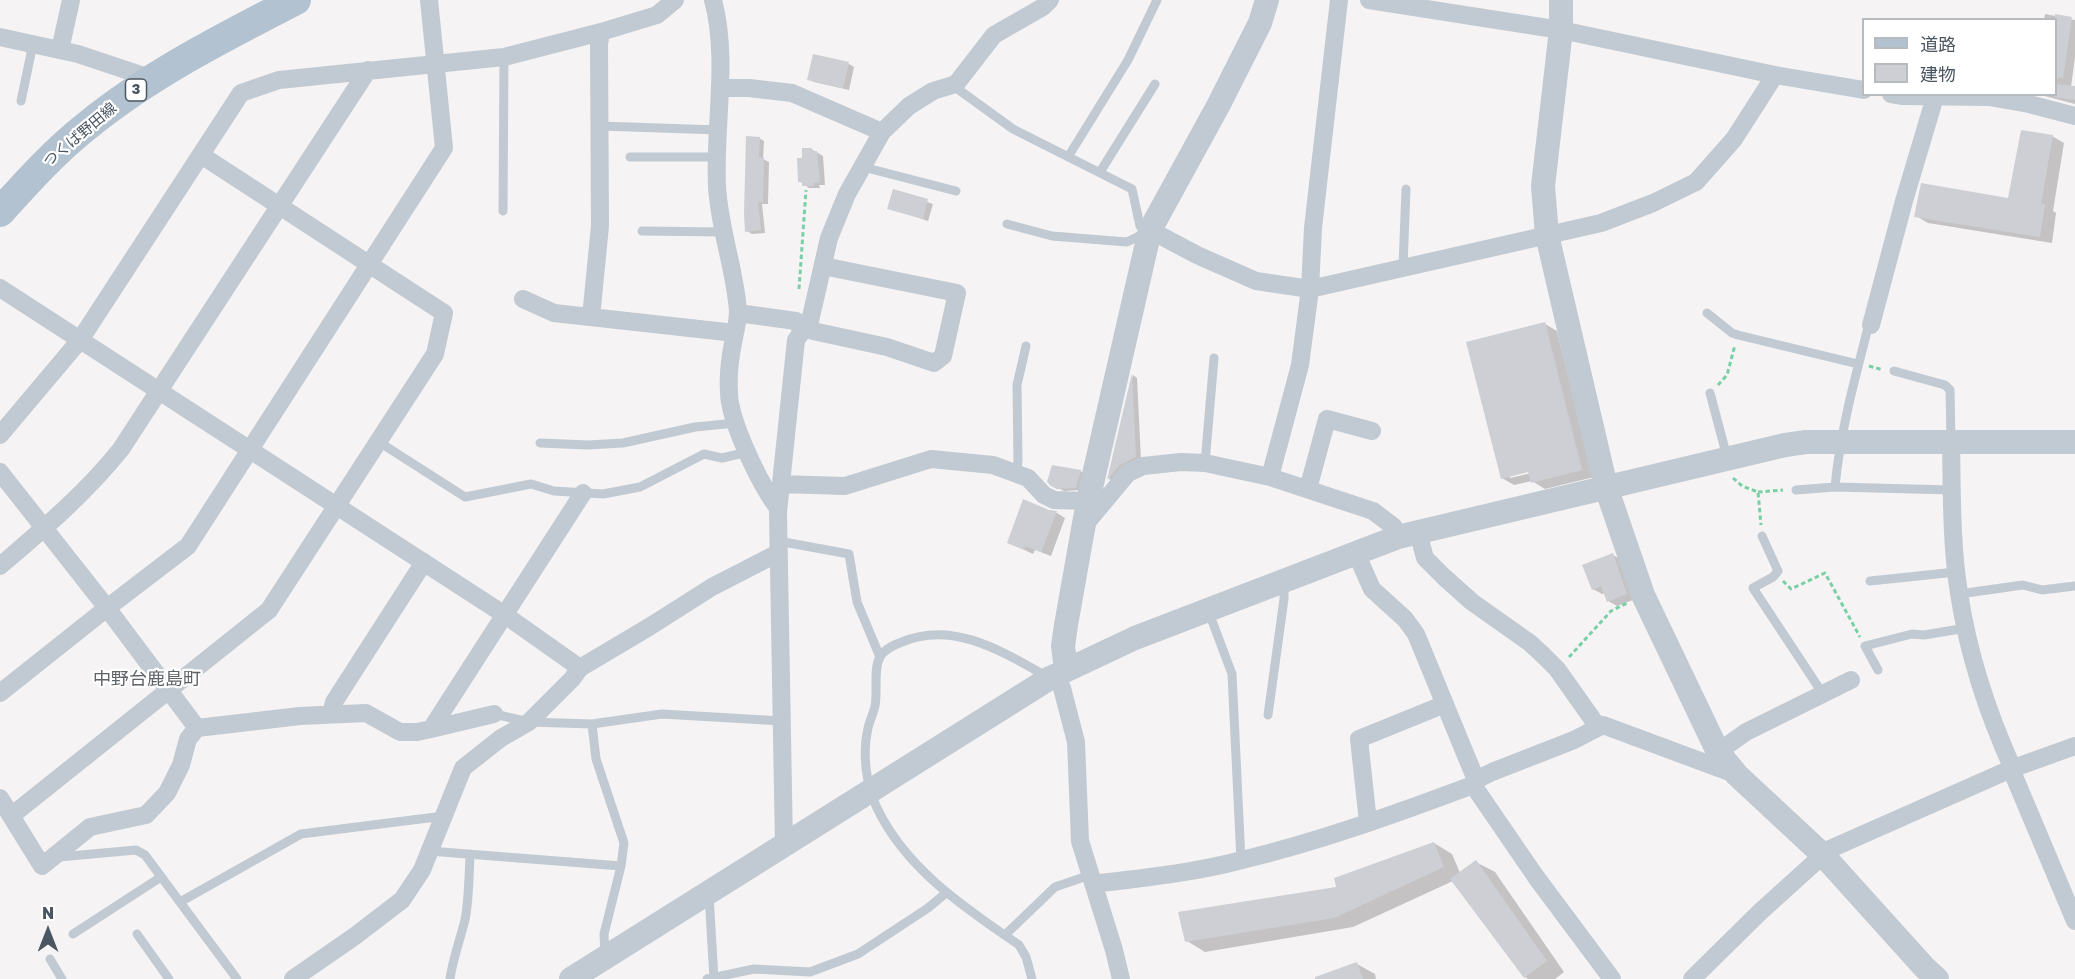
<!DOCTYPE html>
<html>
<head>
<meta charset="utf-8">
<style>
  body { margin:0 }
  #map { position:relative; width:2075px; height:979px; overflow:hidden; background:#f5f3f3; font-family:"Golos Text","Noto Sans JP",sans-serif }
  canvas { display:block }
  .legend { position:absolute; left:1862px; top:18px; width:195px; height:78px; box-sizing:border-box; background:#fff; border:2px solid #b7bbc0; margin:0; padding:8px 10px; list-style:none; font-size:18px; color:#4a5661 }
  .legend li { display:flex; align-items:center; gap:12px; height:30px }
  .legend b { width:30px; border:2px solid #b7bbc0 }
  .north { position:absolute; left:18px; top:901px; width:60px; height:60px; -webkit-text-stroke:4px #fff; paint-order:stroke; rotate:0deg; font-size:16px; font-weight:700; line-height:24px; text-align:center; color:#4a5661 }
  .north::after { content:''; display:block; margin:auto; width:21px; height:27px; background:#4a5661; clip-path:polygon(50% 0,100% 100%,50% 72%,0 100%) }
</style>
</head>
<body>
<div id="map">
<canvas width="2075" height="979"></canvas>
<ul class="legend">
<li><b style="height:8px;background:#b3c2d1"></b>道路</li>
<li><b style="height:16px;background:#cdcfd5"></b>建物</li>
</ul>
<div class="north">N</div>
</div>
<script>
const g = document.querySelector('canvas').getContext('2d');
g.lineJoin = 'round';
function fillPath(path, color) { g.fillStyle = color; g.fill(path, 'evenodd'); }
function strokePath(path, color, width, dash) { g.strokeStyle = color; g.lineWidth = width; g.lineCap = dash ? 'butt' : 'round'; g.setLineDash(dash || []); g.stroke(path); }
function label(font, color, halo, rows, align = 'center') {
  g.font = font + ' "Golos Text","Noto Sans JP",sans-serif'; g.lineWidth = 4.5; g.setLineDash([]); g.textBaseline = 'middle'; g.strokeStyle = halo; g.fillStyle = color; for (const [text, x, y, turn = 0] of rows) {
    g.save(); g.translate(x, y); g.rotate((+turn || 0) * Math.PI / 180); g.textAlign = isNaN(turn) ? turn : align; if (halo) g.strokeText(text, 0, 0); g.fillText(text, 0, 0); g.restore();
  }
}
const shadow = new Path2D(`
  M2045,14L2075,20V57L2071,87L2075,88V104L2037,94H2056V20H2044Z
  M849,64L854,67L849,90L814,82L809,79Z
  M2052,136L2064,143L2053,211L2056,213L2052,243L1928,223L1916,216L2009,200Z
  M759,138L764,141L763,159L769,162L768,204H762L765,233L752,234L747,231Z
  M811,149L823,156L825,185H819L820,188H809L799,181L803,160Z
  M894,191L933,204L928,221L889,208Z
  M1545,324L1557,331L1594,477L1545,489L1532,481L1514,485L1502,478ZM1535,469L1536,472L1510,478V475Z
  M1133,375L1137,378L1141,460L1114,482L1109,479Z
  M1080,471L1086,474L1081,490L1064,491L1052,485Z
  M1049,512L1057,513L1065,518L1051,556L1035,550L1033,554L1008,542Z
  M1613,555L1622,560L1636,599L1617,606L1608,601L1605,593L1602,594L1593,589Z
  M1434,843L1452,854L1460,873L1476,862L1495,872L1564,972L1555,979H1528L1525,977L1453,881L1353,927L1205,952L1187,941L1338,888Z
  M1357,964L1375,974L1376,979H1315Z`);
const building = new Path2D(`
  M2055,14L2072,17L2063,78H2055Z
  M813,54L849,62L843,88L807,80Z
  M2055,84L2075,86V100L2055,97Z
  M2021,130L2053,135L2041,204H2045L2040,237L1914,217L1921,183L2008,198Z
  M746,136L760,137L759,157H764L763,202H758L761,230L745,232L744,214Z
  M802,148H812V151H817L820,182L814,183V186H802V182H798L797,158H802Z
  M893,189L928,199L923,219L887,209Z
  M1545,322L1582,470L1531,483L1528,472L1501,479L1466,342Z
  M1132,373L1136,457L1120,465L1107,480Z
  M1052,465L1081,470L1076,488L1057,489L1051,486L1047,482Z
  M1023,499L1049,510L1057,511L1041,552L1025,546L1024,550L1007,543Z
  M1613,553L1627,594L1607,602L1601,586L1592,590L1582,565Z
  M1434,842L1444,867L1334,918L1185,942L1178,912L1336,887L1334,878Z
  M1476,860L1547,961L1524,978L1450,879Z
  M1357,962L1363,979H1315V977Z`);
const path = new Path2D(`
  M799,289L806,190
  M1869,366L1883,370
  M1718,385L1727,375L1735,345
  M1733,478L1742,486L1758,492L1761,525
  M1758,492L1783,490
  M1783,581L1791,589L1825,573L1860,637
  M1569,657L1611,611L1627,603`);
const service = new Path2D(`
  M956,84L959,90L1013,129L1132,189L1140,226L1148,229
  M21,101L33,44
  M600,126L719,130
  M630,157H717
  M1068,157L1128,60L1157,0
  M863,167L956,191
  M1100,172L1155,84
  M503,211L504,57
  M1007,224L1052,236L1127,242L1145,233
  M642,231L723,232
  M1403,267L1406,189
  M1707,313L1732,333L1738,335L1858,364
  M1870,325L1869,324C1855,378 1840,432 1835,487L1952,490
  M1894,371L1945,385L1950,390L1951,442
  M1710,393L1727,457
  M379,442L465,497L531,484L554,491L603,494L640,487L704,454L722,458L748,452
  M540,443L588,445L623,443L695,427L736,423
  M1205,463L1214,358
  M1016,473L1018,461L1017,385L1026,346
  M1796,490L1835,487
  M1762,536L1778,571L1773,577L1753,588L1823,694
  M778,541L849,554L857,602L880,657
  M1870,581L1956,572
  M1959,594L2023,585L2042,590L2075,586
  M1208,610L1232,674L1241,861
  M1878,670L1865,646L1912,634L1924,635L1966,628
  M494,714L529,722L592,724L596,759L624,843L621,866L604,934L605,954
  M1268,715L1284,599V583
  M592,724L662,714L782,721
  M429,851L621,866
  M59,857L136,850L145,855L237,979
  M709,895L714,979
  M180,902L301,834L444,816
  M73,934L161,877
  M137,934L169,979
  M1005,935L1055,887L1090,875
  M50,959L62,979
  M450,979C453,958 460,940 465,920C469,899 469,876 470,854
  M707,979L754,969L810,972L858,954L928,908L946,893
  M1032,979L1026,957L1019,945C965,908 906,869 877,808C866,785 862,753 868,728C870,720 873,714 875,706C878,692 873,668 880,657C884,649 894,645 902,642C953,620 1003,652 1046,676`);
const minor = new Path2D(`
  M713,0C729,60 714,125 717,186C719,228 735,269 738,311C738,321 735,333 733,343C730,358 728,377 729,392C729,421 761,486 778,508
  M1369,0L1561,30L1775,75L1864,90
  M0,37L78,54L153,79
  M60,50L71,0
  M720,88H749L792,93L882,132
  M1891,94L1903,96L1989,97L2029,104L2075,116
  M1150,230L1197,255L1256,281L1310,289L1601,223L1653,203L1696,182L1734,139L1775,75
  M0,288L505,615L580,668
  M523,299L554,313L735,333
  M738,313L796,321L803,331
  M591,317L600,226L599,44L601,32
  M1871,325L1904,201L1935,97
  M807,327L813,331L887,347L934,363L943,356L957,293L823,266
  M0,435L80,340L241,93L279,80L504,57L601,32L657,15L675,0
  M1951,442C1952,492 1951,543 1959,593C1968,653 1988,714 2013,769
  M0,472L107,608L197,728
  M1270,477L1300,365L1310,289L1313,228L1339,0
  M781,484L845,486L931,459L993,465L1028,478L1044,495L1054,500L1088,501
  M1308,489L1327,419L1372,431
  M1083,527L1128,473L1143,466L1181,462L1205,463L1270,477L1373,511L1394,527L1398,537
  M1418,532L1425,558L1444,577L1472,602L1530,643L1544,656L1557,669L1598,727
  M1356,553L1372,589L1405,619L1416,634L1476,780
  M0,566C42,530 86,493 121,449L368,70
  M1055,675L1062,688L1076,742L1080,841L1114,950L1121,979
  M0,693L107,608L188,546L444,148L429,0
  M331,714L334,702L424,562
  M431,729L494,714
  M1718,752L1746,732L1851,680
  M2011,769L2075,921
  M1473,785L1536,877L1612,979
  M0,798L42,866L90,827L146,815L167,793L181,765L188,739L197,728L300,716L366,713L400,732H417L431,729L583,493
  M11,816L269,610L435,354L444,313L201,155
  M1368,822L1359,739L1445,704
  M784,846L778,512L796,340L810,321L829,238L847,194L882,132L909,106L933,91L956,84L994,35L1043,7L1050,0
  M1821,853L2011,769L2075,746
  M1093,884C1143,878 1193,873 1242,860C1321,841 1398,813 1473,785L1476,780L1492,772L1574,740L1603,725L1735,774
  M293,979L355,936L402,900L422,870L463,768L501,738L529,722L572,679L580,668L649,627L712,587L778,553
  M1692,979L1760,912L1823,855`);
const tertiary = new Path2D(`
  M1561,0V30L1543,186L1547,235L1606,487L1643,595L1718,752L1737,775L1823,855L1924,967L1937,979
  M1066,670L1063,646L1066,625L1088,501L1150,230L1218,106L1260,23L1267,0
  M571,979L1050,678L1135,638L1398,537L1785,445L1806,442H2075`);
const primary = new Path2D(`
  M0,212C28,181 55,151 88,125C151,74 224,37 296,0`);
const shields = [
  [136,90,21]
];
const shieldNames = [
  ["3",136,90]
];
const streetNames = [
  ["つくば野田線",80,135,-40]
];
const quarterNames = [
  ["中野台鹿島町",147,679]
];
fillPath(shadow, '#0003');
fillPath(building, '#cdcfd5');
strokePath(path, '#7ad0a6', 3, [4.5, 3]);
strokePath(service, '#c1cad2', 9);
strokePath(minor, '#c1cad2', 18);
strokePath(tertiary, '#c1cad2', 24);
strokePath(primary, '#b3c2d1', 30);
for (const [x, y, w] of shields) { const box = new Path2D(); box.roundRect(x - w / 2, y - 11, w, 22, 4.5); g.fillStyle = '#fff'; g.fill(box); strokePath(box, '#4a5661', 1.5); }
label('bold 14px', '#4a5661', null, shieldNames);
label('15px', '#4a5661', '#fff', streetNames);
label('18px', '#5f6368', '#fff', quarterNames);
</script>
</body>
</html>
